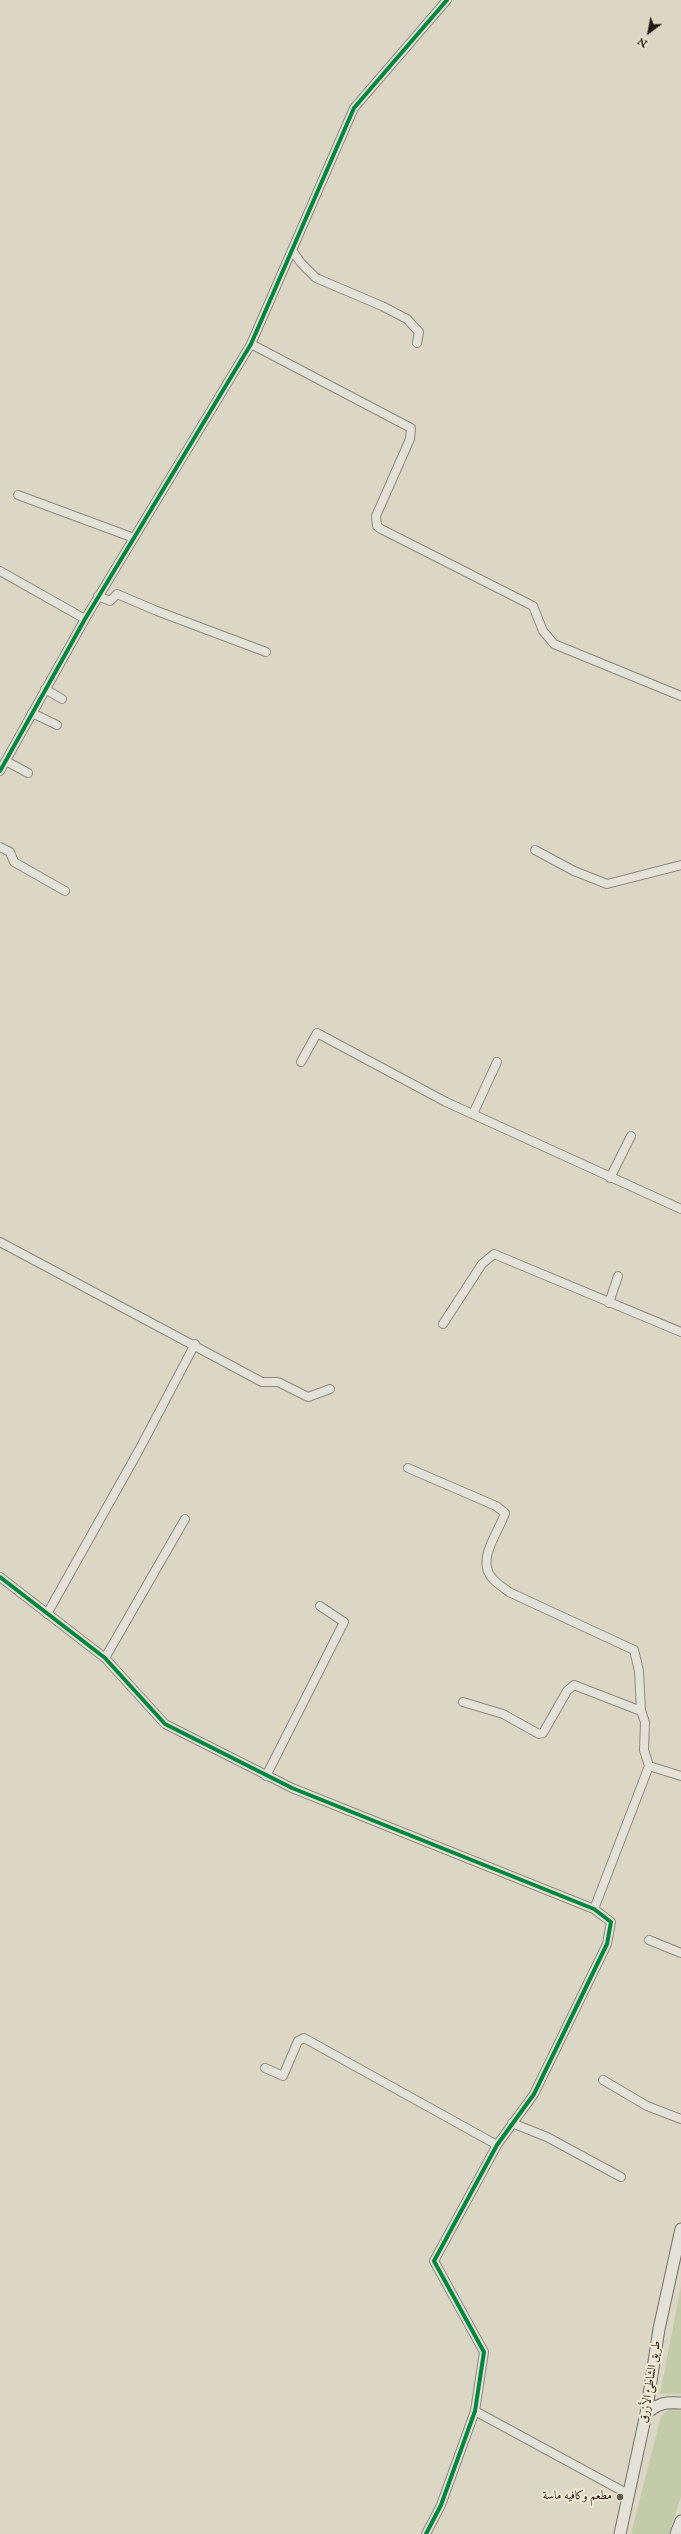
<!DOCTYPE html>
<html>
<head>
<meta charset="utf-8">
<style>
  body { margin:0 }
  #map { position:relative; width:681px; height:2534px; overflow:hidden; background:#dcd7c5; font-family:"IM FELL English",serif }
  canvas { display:block }
  .north { position:absolute; left:629px; top:12px; width:40px; height:40px; -webkit-text-stroke:3px #efe8d3; paint-order:stroke; rotate:212deg; font-size:11px; font-weight:700; line-height:16px; text-align:center; color:#241913 }
  .north::after { content:''; display:block; margin:auto; width:14px; height:18px; background:#241913; clip-path:polygon(50% 0,100% 100%,50% 72%,0 100%) }
</style>
</head>
<body>
<div id="map">
<canvas width="681" height="2534"></canvas>
<div class="north">N</div>
</div>
<script>
const g = document.querySelector('canvas').getContext('2d');
g.lineJoin = 'round';
function fillPath(path, color) { g.fillStyle = color; g.fill(path, 'evenodd'); }
function strokePath(path, color, width, dash) { g.strokeStyle = color; g.lineWidth = width; g.lineCap = dash ? 'butt' : 'round'; g.setLineDash(dash || []); g.stroke(path); }
function label(font, color, halo, rows, align = 'center') {
  g.font = font + ' "IM FELL English",Amiri,serif'; g.lineWidth = 4; g.setLineDash([]); g.textBaseline = 'middle'; g.strokeStyle = halo; g.fillStyle = color; for (const [text, x, y, turn = 0] of rows) {
    g.save(); g.translate(x, y); g.rotate((+turn || 0) * Math.PI / 180); g.textAlign = isNaN(turn) ? turn : align; if (halo) g.strokeText(text, 0, 0); g.fillText(text, 0, 0); g.restore();
  }
}
const green = new Path2D(`
  M681,2286V2394H660Z
  M671,2408L681,2410V2497L669,2534H631L661,2416Z`);
const street = new Path2D(`
  M292,250L301,263L316,278L382,306L407,319L419,332L417,343
  M251,344L411,428L410,439L376,516L377,526L381,529L533,606L543,631L554,644L681,696
  M18,495L134,538
  M0,571L85,619
  M98,596L110,601L117,594L157,611L266,652
  M45,689L62,699
  M32,713L57,725
  M6,761L28,773
  M0,771L85,619L251,344L354,108L447,0
  M0,847L10,852L14,862L65,891
  M535,850L574,871L607,884L681,865
  M301,1062L317,1033L446,1102L681,1209
  M473,1114L497,1062
  M610,1178L631,1136
  M0,1242L262,1382H278L308,1397L330,1389
  M609,1303L618,1276
  M443,1324L482,1264L494,1254L681,1332
  M408,1468L496,1506L505,1513C499,1532 476,1559 492,1578C496,1583 504,1588 509,1592L634,1650L639,1671L641,1711L645,1722L644,1750L649,1766
  M0,1577L105,1658L165,1724L292,1788L594,1909L611,1922L607,1944L534,2094L497,2145L434,2261L484,2352L475,2411L441,2505L426,2534
  M47,1614L139,1450L195,1344
  M105,1658L185,1519
  M463,1702L503,1714L539,1734L543,1733L567,1691L574,1685L641,1711
  M266,1776L344,1622L320,1606
  M594,1909L649,1766L681,1776
  M649,1940L681,1953
  M265,2068L283,2076L298,2041L304,2038L497,2145
  M603,2080L647,2106L681,2119
  M512,2123L547,2137L621,2177
  M475,2411L628,2494`);
const secondary = new Path2D(`
  M646,2414C658,2403 665,2402 681,2403
  M620,2534L646,2414L659,2329L681,2229
  M676,2534L681,2521`);
const cycleway = new Path2D(`
  M0,771L85,619L251,344L354,108L447,0
  M0,1577L105,1658L165,1724L292,1788L594,1909L611,1922L607,1944L534,2094L497,2145L434,2261L484,2352L475,2411L441,2505L426,2534`);
const markers = [
  [620,2497,4,"#645c51"]
];
const streetNames = [
  ["طريق الشاطئ الأزرق",651,2382,-81]
];
const poiNames = [
  ["مطعم وكافيه ماسة",612,2497]
];
fillPath(green, '#c4cbaa');
strokePath(street, '#8d897e', 10);
strokePath(secondary, '#747066', 13);
strokePath(street, '#e4e1d9', 8);
strokePath(secondary, '#e4e1d9', 11);
strokePath(cycleway, '#00873e', 4);
for (const [x, y, r, color] of markers) { const dot = new Path2D(); dot.arc(x, y, r, 0, 2 * Math.PI); g.fillStyle = color; g.fill(dot); strokePath(dot, '#efe8d3', 1.5); }
label('12px', '#241913', '#efe8d3', streetNames);
label('12px', '#241913', '#efe8d3', poiNames, 'right');
</script>
</body>
</html>
